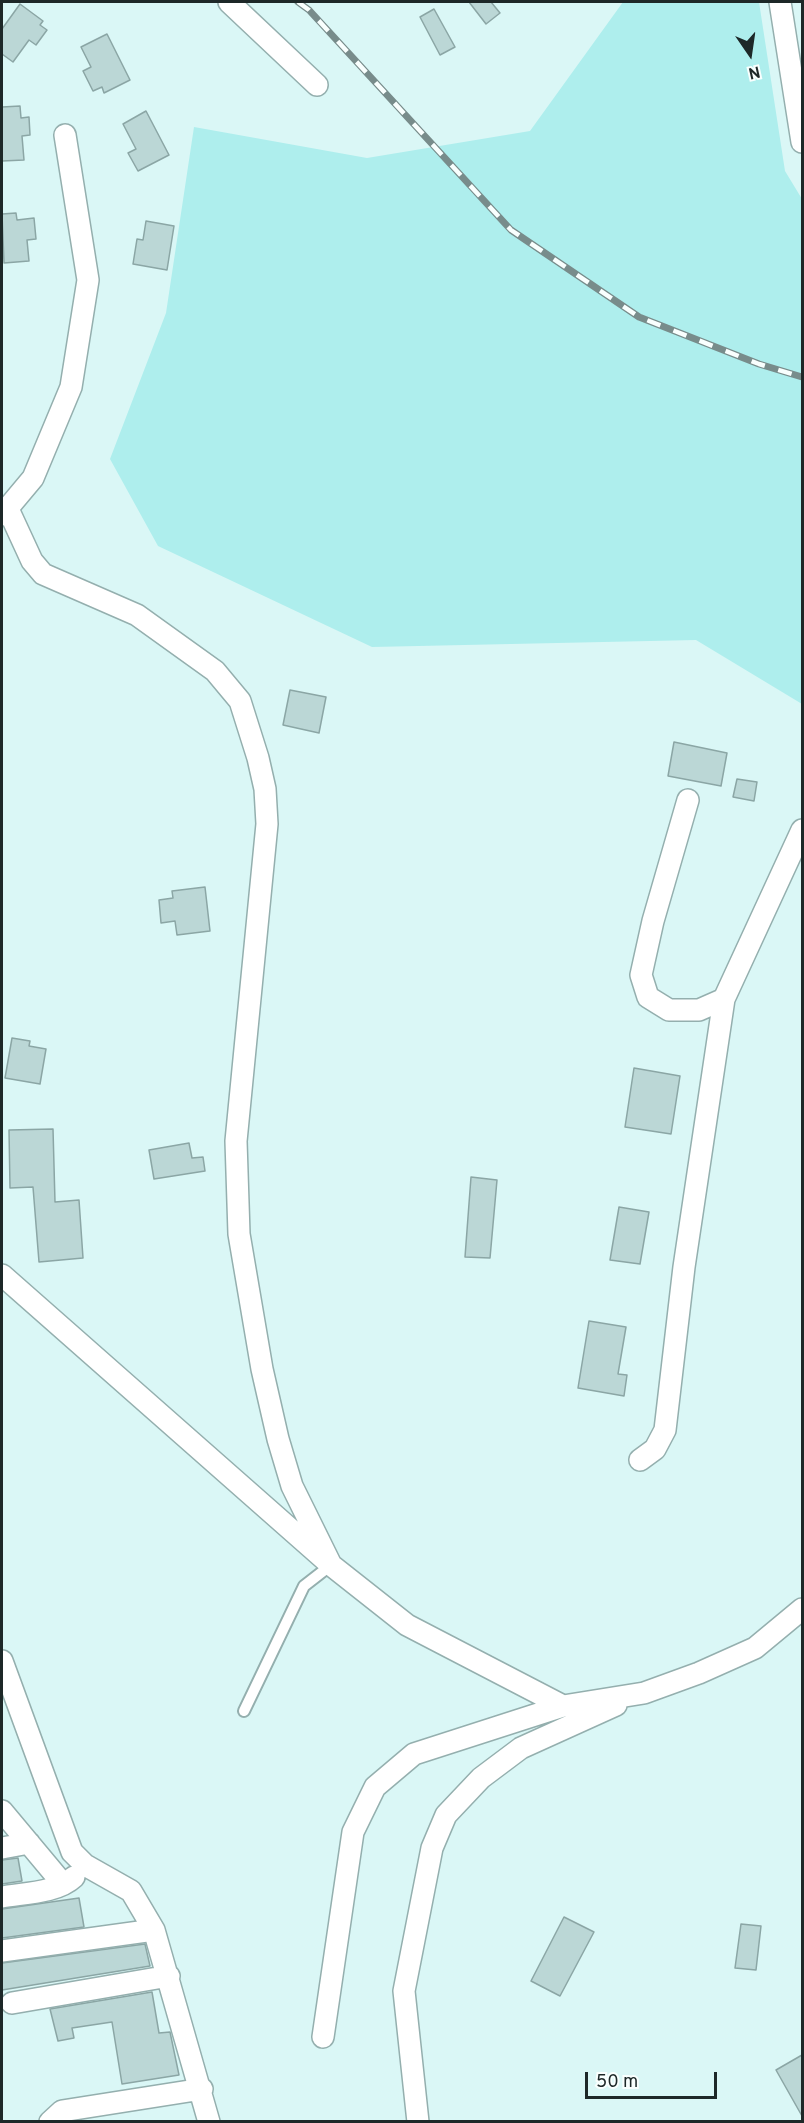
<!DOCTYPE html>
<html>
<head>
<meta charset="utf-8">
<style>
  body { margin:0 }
  #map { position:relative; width:804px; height:2123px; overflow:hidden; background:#daf7f6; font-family:Overpass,sans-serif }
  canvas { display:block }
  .frame { position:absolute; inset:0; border:3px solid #1d2828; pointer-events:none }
  .north { position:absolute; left:720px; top:24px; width:60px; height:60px; -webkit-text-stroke:4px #f9fffe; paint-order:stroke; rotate:167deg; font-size:16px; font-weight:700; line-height:24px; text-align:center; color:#1d2828 }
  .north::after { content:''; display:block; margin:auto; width:21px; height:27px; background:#1d2828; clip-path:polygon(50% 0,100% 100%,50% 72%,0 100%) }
  .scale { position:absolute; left:585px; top:2072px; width:132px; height:27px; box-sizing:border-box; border:3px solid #1d2828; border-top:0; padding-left:8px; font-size:18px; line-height:21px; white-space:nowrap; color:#1d2828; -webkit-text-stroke:4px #f9fffe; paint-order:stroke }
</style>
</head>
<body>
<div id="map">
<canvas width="804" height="2123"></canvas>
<div class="frame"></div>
<div class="north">N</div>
<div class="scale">50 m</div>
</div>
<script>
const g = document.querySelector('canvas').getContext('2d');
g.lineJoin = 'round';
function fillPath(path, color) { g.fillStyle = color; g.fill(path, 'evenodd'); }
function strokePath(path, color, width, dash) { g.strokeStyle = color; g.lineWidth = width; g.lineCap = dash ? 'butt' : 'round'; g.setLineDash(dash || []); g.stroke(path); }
const green = new Path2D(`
  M623,2H759L785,171L802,199V704L696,640L372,647L158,546L110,459L166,313L194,127L367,158L530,131Z`);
const building = new Path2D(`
  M469,2H491L500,13L486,24Z
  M20,4L43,21L40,25L47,30L36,45L29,40L13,62L2,54V29Z
  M434,9L455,47L440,55L420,17Z
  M107,34L130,80L104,93L102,87L93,91L83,71L91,67L81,47Z
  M20,106L21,118L29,117L30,135L22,136L24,160L2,161V107Z
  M146,111L169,155L138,171L128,153L136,149L123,124Z
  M16,213L17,220L34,218L36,239L27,240L29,261L4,263L2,214Z
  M146,221L174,226L167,270L133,264L137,239L143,240Z
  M290,690L326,697L319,733L283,725Z
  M674,742L727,753L721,786L668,776Z
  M737,779L757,782L754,801L733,797Z
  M205,887L210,931L177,935L175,921L161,923L159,900L173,898L172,891Z
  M12,1038L30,1041L29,1046L46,1049L40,1084L5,1078Z
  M634,1068L680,1076L671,1134L625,1127Z
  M53,1129L55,1202L79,1200L83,1258L39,1262L33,1187L10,1188L9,1130Z
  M189,1143L192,1158L203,1157L205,1171L154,1179L149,1150Z
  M471,1177L497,1180L490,1258L465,1257Z
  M619,1207L649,1212L640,1264L610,1260Z
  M589,1321L626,1327L618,1374L627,1375L624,1396L578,1388Z
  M18,1858L22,1881L2,1884V1860Z
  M79,1898L84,1927L2,1938V1909Z
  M564,1917L594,1932L560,1996L531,1981Z
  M741,1924L761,1926L756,1970L735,1968Z
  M145,1944L150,1966L2,1990V1963Z
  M152,1992L159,2033L170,2032L179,2075L122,2084L112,2022L72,2028L74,2038L58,2041L50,2009Z
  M802,2055V2116L776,2070Z`);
const lane = new Path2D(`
  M244,1711L304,1586L331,1565`);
const street = new Path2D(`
  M229,2L317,85
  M780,2L802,142
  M8,509L32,561L43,574L137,615L215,671L240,701L258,758L265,789L267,824L236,1141L239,1234L262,1369L278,1439L292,1486L331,1565
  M2,515L33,478L71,387L88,280L65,135
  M688,800L653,921L641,975L648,997L669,1010H699L724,999
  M2,1275L331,1565L407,1625L563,1706
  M640,1460L655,1449L665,1430L684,1267L724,999L802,830
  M2,1661L72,1852L85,1865L131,1891L154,1930L209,2122
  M2,1811L63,1884
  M2,1848L29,1843
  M2,1897C24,1893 57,1893 74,1877
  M2,1951L154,1930
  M12,2003L169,1976
  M323,2037L353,1832L375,1787L414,1754L563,1706L644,1693L699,1673L755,1648L802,1609
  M50,2122L62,2111L202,2089
  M418,2122L404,1991L432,1848L446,1815L481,1778L521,1748L616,1705`);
const rail = new Path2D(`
  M298,2L309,10L511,230L639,317L759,364L802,377`);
fillPath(green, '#aeeeed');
fillPath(building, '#bbd7d6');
strokePath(building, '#8ba6a5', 1.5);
strokePath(lane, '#94afae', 14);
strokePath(street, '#94afae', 24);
strokePath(lane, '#fff', 10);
strokePath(street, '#fff', 21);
strokePath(rail, '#788c8b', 7);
strokePath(rail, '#f9fffe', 4.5, [14]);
</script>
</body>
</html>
